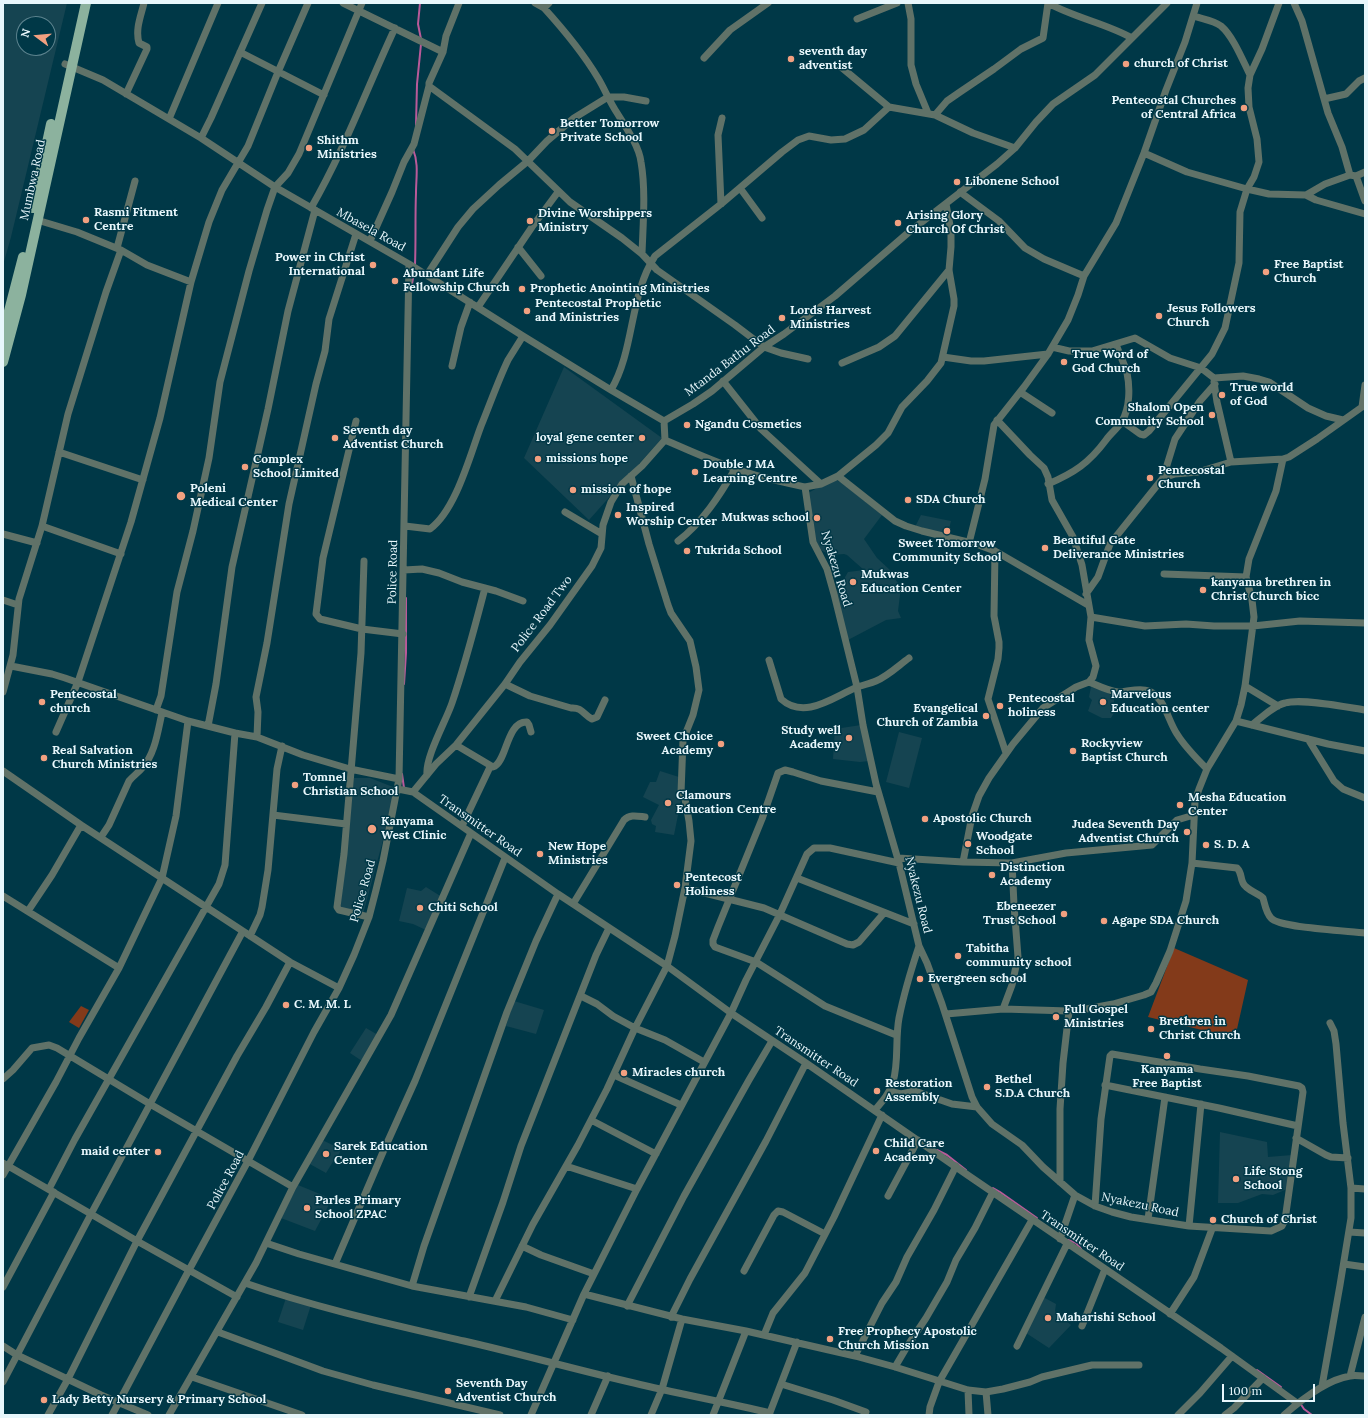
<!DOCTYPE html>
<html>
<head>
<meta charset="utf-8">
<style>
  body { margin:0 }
  #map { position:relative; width:1368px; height:1418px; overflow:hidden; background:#003847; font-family:Lora,serif }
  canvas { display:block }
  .frame { position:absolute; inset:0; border:4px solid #e8f7fc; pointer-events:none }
  .north { position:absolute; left:16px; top:16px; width:40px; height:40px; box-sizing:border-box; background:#003847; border:1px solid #5d848f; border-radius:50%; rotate:286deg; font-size:11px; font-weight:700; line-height:16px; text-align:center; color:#e8f7fc }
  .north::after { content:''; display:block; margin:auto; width:14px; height:18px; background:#f2a080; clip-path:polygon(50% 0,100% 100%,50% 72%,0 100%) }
  .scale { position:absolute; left:1222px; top:1384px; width:93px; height:18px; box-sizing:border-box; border:2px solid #e8f7fc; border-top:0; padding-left:5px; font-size:12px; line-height:14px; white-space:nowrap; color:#e8f7fc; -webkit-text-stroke:3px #003847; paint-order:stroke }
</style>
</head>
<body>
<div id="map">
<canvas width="1368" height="1418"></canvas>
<div class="frame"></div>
<div class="north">N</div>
<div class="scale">100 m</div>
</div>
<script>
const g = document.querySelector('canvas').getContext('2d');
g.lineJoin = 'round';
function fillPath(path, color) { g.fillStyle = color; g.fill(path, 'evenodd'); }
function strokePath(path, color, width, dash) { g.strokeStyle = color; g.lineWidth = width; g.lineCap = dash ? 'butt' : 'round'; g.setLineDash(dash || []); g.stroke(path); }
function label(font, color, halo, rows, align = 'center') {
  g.font = font + ' Lora,serif'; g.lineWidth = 3; g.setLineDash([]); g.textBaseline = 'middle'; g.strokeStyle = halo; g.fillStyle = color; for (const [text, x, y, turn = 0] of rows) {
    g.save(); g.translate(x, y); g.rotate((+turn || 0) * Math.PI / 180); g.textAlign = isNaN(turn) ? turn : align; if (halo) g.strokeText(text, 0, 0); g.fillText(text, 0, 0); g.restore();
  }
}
const built = new Path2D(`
  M3,3H67L11,237L3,265ZM24,24H48V48H24Z
  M564,367L662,438L589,520L524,458Z
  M834,479L842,483L882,515L864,539L877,558L891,571L892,575L901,587L898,611L901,618L886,620L846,641L836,593L848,572L864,570L847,555L844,554L830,555L817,548L808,493Z
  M921,515L951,521L947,537L915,527Z
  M1091,687L1108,693L1114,698V704L1117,708L1111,718H1102L1088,711L1092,700L1089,697Z
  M861,725L869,761L860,762L833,759L835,729Z
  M899,732L922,738L909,788L886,782Z
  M660,771L679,777L681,801L677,812L678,815L674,835L655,832L656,826L652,824L651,820L659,805L643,797L650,782H656Z
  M354,778H370L393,787L392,807L363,914L340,909Z
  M426,887L442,897L426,930L413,924L399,921L407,888L421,891Z
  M514,1001L544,1010L536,1034L506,1026Z
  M366,1028L378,1035L362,1061L350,1053Z
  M1220,1132L1267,1142L1268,1157L1292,1155L1287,1189L1273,1195L1262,1194L1238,1203H1218Z
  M320,1139L341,1149L337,1160H334L326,1173L308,1163Z
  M298,1185L332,1199L315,1231L281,1218Z
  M1043,1297L1056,1304L1055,1311L1071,1325L1049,1348L1026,1333Z
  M286,1298L311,1305L303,1330L278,1322Z`);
const green = new Path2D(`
  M1174,948L1248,980L1235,1038L1148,1017Z
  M81,1006L89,1010L79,1028L69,1022Z`);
const stream = new Path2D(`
  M420,3L418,24L421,39
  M416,125L417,84L421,44
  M413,149C419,164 416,178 416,193C415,217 416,241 415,265
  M412,284L414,272
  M404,684L406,653V598
  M402,774L404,788
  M937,1150L947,1155L966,1170
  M993,1188L1000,1192L1037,1218
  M1068,1240L1076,1243L1081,1249
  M1257,1370L1281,1387
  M1300,1403L1304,1409L1312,1415`);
const street = new Path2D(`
  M343,3L443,52
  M535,3L544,8L549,3
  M908,3L911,19V65L916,84L928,113
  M1048,3C1075,18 1105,23 1132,38
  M1294,3L1302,21L1328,113L1342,147L1350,175L1356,176L1365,201
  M544,8C564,30 583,53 598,78C604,88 608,98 614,108C623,123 639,145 641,162C646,191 643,224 642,254
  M1194,16C1202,19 1213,20 1221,26C1233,36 1243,61 1250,75
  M857,19L897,3
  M240,52L324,95
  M704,58L730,30L768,3
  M65,64L103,80L201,138L275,187L409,264L523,336L611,390L664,421
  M841,67L889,107L935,115L973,133L1015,148
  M429,86L515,149L570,202L622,238L642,254L657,270L735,325L764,347L781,353L808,359
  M126,94L147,49V47L139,43C135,29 141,16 144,3
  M1324,99L1346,94L1359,81L1365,78
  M935,115L947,101L960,92L994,69L1021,49L1043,38L1048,3
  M169,119L218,3
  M201,138L211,118L262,3
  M1144,153L1187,172L1247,189L1269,194L1306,195L1325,184L1350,175
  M1356,176L1365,172
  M740,188L762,218
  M960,192L999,221L1025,248L1044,259L1084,276
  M1306,195L1316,200L1365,214
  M721,204L718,135L722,118
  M311,208C344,151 367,88 395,28
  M370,241L392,192L404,162L414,144L429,86V83L443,52L446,36L459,3
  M518,247L541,276
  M117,248L135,181
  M121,250L147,265L191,282
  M427,275L458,227L473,209L499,185L528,161L547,141L574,118L608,97H624L646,101
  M478,307L532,227L558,192
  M1052,347L1069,351H1092L1135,338L1170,358L1201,368L1214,378L1243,376L1259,379L1269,382L1308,408L1326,416L1343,420
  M943,357L971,361H984L1048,354
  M842,363L879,347L895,336L949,270
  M452,366L461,327L470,302
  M723,381L761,429L821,484
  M1214,382L1217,402L1231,462
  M611,390C635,349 629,296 655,256L721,204L782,152L798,140L809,136L831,140L845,139L864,130L889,107
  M1020,392L1052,413
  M1362,407L1365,385
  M356,421L323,558L316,614L320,619L362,629L403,634
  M664,421L693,404L712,391L764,347L784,334L835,296L909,232L997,164L1015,148L1036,122L1053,104L1095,75L1167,3
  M664,421L665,440
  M1122,421L1140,434L1144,435L1149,431L1212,354L1225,328L1239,263L1240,212L1247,189L1254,177L1259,162L1257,139L1249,107L1248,88L1250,75L1262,49L1279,3
  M665,440C688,450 712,461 736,469C758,477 782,482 805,487L813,542L827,569L834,594L857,687L863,725L876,784L899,863L919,946L927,963L942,1004L972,1097L977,1107L992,1124L1022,1145L1043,1167L1075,1195L1095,1206L1112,1212L1131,1217L1189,1226L1271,1231L1282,1226L1285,1220L1303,1092L1302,1088L1299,1086L1248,1076L1200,1069L1112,1054L1110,1056L1101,1119L1095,1206
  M59,452L143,480
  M838,476L895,521L906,526L922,531L976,544L995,551L1088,605
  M1163,478L1175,474L1198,472L1231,462L1283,459L1289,457L1317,439L1362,407L1365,406
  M1048,484C1074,473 1089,463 1106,440C1111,433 1118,428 1122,421C1130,408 1130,387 1127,373C1124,363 1119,353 1116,344
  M805,487L821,484L838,476L876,445L888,433L902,407L927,381L941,363L954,306V299L949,270L951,247V231L946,204
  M565,512L602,534
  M42,526L121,554
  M405,526L430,529C456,510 470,455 481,426C490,404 498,381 508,360C513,352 518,344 523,336
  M3,534L37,543
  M678,541C702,523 720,495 735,469
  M969,543L985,479L994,425L1024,387L1048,354L1068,320L1078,295L1084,276L1116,223L1144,153L1166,90L1185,42L1197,3
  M995,551L994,616L999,642V648L998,659L988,699L1006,753
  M364,561L361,653L344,854L337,907L339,910L369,917
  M404,570L422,569L439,573L462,582L496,591L523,601
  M1164,574L1246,577
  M1086,594L1098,577L1110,544L1163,478L1175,439L1200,401L1215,384
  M3,600L18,605
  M1091,617L1145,626L1186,624L1214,626H1253L1300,621L1365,623
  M769,660L781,699C804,720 832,698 855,688C862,685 869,684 876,681C888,676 898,666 909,658
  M11,666L52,674L65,678L188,721
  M1089,682C1099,686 1108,691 1118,692C1128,692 1139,687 1149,691C1165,698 1168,721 1177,734C1185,747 1196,758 1207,769
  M505,684L530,696L571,708C582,707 584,715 592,719L597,717L605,700
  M1245,686L1278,706
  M3,692L13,655L19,599L42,526L68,414L106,292L121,250L77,232L37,220
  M156,710L161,696L177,592L193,531L209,458L220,382L249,271L267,210L275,187L288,173L299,154L362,3
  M1236,721L1328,744L1365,751
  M1252,725C1262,717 1273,706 1285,703C1302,698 1346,707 1365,710
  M208,726L216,684L232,567L268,409L288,311L315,210
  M56,732L78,682L131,522L160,418L191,282L209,222L222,190L248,146L278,72L308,3
  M257,737L258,712L256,697L267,643L289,504L316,384L325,351L329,319L356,234
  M1308,739L1334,781L1343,789L1365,798
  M456,745L493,767C507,763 506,721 527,722L529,725L531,732
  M3,771L81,825L290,962L339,988
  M427,775C425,757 446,721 452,703C465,665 475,626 485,588
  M398,789L413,792L558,894L667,966L731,1013L806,1063L969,1176L1221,1348L1297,1403
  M413,792L436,764L456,745L505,684L520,662L550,625L592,566L601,548L603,525L611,502L622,484L642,466L665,440
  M878,792L821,781L793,772L785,770L778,773L762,819L718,927L713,940V944L715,947L756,962L825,1006L896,1035
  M273,815L346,824
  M462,826L490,767
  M101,837L109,825L129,781C133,776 138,773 142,768C155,755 158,730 162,713
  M898,858L963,862L1012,863L1066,853L1152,845L1177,820L1194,815
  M963,862L972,816L979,796L989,778L1013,744L1043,708L1076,687L1089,682L1093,677L1096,666L1089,640L1091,617L1082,565L1073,537L1052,500L1048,477L1044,468L1030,455L997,420
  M1192,863L1237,868C1242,873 1240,877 1243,883C1246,890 1258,893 1263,898C1265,905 1266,913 1271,918C1279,928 1349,931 1365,933
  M797,878L914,924
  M685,888L764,908L847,944L853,945L859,942L884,913
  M3,896L119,968
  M573,904L624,820C630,814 637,816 645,817
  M28,911L52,875L81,825
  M250,936L260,915L262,907L268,870L277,769L282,746
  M581,996L597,1004L613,1016L635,1028L665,1040L704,1062
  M1003,1009L1012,985L1018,957L1014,905L1012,863
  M946,1014L1003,1009L1069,1011L1081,1010L1113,1004L1144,995L1151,992L1156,983L1170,951L1186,901L1192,863L1195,801L1199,789L1207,769L1236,721L1241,705L1245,686L1254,617L1252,600L1246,577L1249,559L1276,491L1283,459
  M614,1075L681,1105
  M3,1079L13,1070L32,1048L49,1045L57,1048L150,1104L293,1187
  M1105,1085L1219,1108L1298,1126
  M889,1091L901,1094L915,1091L952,1104L977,1107
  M875,1110C882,1102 890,1093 893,1082C899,1062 895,1039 899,1018C904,993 911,970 919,946
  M591,1120L656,1154
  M1296,1138L1326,1155L1331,1157L1348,1158
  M3,1163L91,1214L137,1241L237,1297
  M566,1166L637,1189
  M3,1175L56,1082L79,1038L119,968L162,878L176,816L188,721L235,733
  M1060,1182V1109L1063,1063L1069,1011
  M1351,1188L1365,1189
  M49,1189L75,1139L219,884L225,865L235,733L257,737L303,755L350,769L399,779
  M888,1196L918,1140
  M1148,1219L1165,1097
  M1189,1226L1201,1104
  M1349,1232L1365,1233
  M1060,1239L1075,1195
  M266,1243L299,1254L412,1286L526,1307L573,1320
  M522,1246L541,1255L594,1274
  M335,1264L383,1152L415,1081L505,858
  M1344,1264L1365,1267
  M744,1271L774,1215L778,1211L783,1212L825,1234
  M245,1283C317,1308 390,1324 464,1341C521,1354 577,1370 634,1383C679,1394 725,1402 770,1413
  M412,1286L424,1246L507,1012L536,941L558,894
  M3,1287L54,1192
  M584,1294L682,1319L746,1331L855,1356L895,1367L968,1390L986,1392L1003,1389L1030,1382L1042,1377L1092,1365H1139
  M469,1297L503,1202L521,1146L596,955L609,928
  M495,1301L533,1224L578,1145L607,1089L635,1028L667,966L675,936L685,888L691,841L689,821L685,799L681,793L683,740L693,715L699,690L696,667L690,641L671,613L668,605L649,544L631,476
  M627,1306L684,1196L749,1080L772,1041
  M1170,1314L1194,1277L1212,1229
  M671,1317L690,1279L766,1141L806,1063
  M1082,1326L1105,1269
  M218,1332L323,1371L373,1385L500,1415
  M764,1335L773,1313L805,1273L834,1217L882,1115
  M3,1346L17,1355L101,1395L148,1415
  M1017,1346L1067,1244
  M855,1356L882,1303L896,1282L907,1257L934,1210L956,1166
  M895,1367L908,1345L926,1318L947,1282L956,1260L975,1228L993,1192
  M1350,1376L1365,1317
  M192,1377L302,1415
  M3,1382L91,1214L243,931
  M781,1384L833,1400L866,1412
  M1322,1386L1340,1285L1351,1218V1188L1343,1123L1336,1044L1334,1031L1330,1023
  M968,1390L969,1415
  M986,1392L988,1415
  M48,1415L68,1379L137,1241L237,1056L266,1007L290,962
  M112,1415L189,1270L248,1161L314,1032L339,988L354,955L369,917L376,890L383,861L399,779L409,264
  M169,1415L256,1263L293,1187L391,1015L471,833
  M531,1415L584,1294L637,1189L731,1013L746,980L780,914L807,854L814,848H830L899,863
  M591,1415L608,1376
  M651,1415L662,1389L682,1319
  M713,1415L746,1331
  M769,1415L797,1342
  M929,1415L930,1407L939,1382L1032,1220
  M1178,1415L1200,1393L1232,1356
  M1225,1415L1234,1408L1263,1378
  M1284,1415C1301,1400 1326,1380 1350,1376C1354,1375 1360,1376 1365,1376`);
const primary = new Path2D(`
  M33,208L51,124
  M3,334L23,257
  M3,362L21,295L86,3`);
const markers = [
  [791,59,4,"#f2a080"],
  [1126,64,4,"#f2a080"],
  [1244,108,4,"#f2a080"],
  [552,131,4,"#f2a080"],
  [309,148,4,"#f2a080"],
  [957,182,4,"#f2a080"],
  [86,220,4,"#f2a080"],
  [530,221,4,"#f2a080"],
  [898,223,4,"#f2a080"],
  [373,265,4,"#f2a080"],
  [1266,272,4,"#f2a080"],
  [395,281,4,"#f2a080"],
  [522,289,4,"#f2a080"],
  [527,311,4,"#f2a080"],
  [1159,316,4,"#f2a080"],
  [782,318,4,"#f2a080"],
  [1064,362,4,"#f2a080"],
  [1222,395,4,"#f2a080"],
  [1212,415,4,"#f2a080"],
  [687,425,4,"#f2a080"],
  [335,438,4,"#f2a080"],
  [642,438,4,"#f2a080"],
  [538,459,4,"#f2a080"],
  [245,467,4,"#f2a080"],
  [695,472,4,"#f2a080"],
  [1150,478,4,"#f2a080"],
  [573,490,4,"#f2a080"],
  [181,496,5,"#f2a080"],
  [908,500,4,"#f2a080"],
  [618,515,4,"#f2a080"],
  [817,518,4,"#f2a080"],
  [947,531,4,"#f2a080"],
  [1045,548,4,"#f2a080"],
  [687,551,4,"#f2a080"],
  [853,582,4,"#f2a080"],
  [1203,590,4,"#f2a080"],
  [42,702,4,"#f2a080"],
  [1103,702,4,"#f2a080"],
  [1000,706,4,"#f2a080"],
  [986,716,4,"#f2a080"],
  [849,738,4,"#f2a080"],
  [721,744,4,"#f2a080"],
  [1073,751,4,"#f2a080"],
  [44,758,4,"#f2a080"],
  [295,785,4,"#f2a080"],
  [668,803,4,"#f2a080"],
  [1180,805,4,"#f2a080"],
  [925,819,4,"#f2a080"],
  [372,829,5,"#f2a080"],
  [1187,832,4,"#f2a080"],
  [968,844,4,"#f2a080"],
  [1206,845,4,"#f2a080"],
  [540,854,4,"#f2a080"],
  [992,875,4,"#f2a080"],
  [677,885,4,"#f2a080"],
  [420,908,4,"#f2a080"],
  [1064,914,4,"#f2a080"],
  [1104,921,4,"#f2a080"],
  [958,956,4,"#f2a080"],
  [920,979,4,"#f2a080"],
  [286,1005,4,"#f2a080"],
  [1056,1017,4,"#f2a080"],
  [1151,1029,4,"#f2a080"],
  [1167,1056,4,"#f2a080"],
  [624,1073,4,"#f2a080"],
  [987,1087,4,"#f2a080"],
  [877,1091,4,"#f2a080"],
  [876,1151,4,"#f2a080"],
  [158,1152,4,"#f2a080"],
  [326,1154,4,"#f2a080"],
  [1236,1179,4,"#f2a080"],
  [307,1208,4,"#f2a080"],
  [1213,1220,4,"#f2a080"],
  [1048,1318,4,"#f2a080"],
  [830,1339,4,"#f2a080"],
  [448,1391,4,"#f2a080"],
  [44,1400,4,"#f2a080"]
];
const poiNames = [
  ["seventh day",799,52],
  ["adventist",799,66],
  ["church of Christ",1134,64],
  ["Pentecostal Churches",1236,101,"right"],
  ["of Central Africa",1236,115,"right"],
  ["Better Tomorrow",560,124],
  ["Private School",560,138],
  ["Shithm",317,141],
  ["Ministries",317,155],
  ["Libonene School",965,182],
  ["Rasmi Fitment",94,213],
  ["Centre",94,227],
  ["Divine Worshippers",538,214],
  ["Ministry",538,228],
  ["Arising Glory",906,216],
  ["Church Of Christ",906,230],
  ["Power in Christ",365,258,"right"],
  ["International",365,272,"right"],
  ["Free Baptist",1274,265],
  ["Church",1274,279],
  ["Abundant Life",403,274],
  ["Fellowship Church",403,288],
  ["Prophetic Anointing Ministries",530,289],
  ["Pentecostal Prophetic",535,304],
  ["and Ministries",535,318],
  ["Jesus Followers",1167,309],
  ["Church",1167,323],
  ["Lords Harvest",790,311],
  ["Ministries",790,325],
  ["True Word of",1072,355],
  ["God Church",1072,369],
  ["True world",1230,388],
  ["of God",1230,402],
  ["Shalom Open",1204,408,"right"],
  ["Community School",1204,422,"right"],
  ["Ngandu Cosmetics",695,425],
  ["Seventh day",343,431],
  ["Adventist Church",343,445],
  ["loyal gene center",634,438,"right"],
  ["missions hope",546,459],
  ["Complex",253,460],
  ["School Limited",253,474],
  ["Double J MA",703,465],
  ["Learning Centre",703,479],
  ["Pentecostal",1158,471],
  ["Church",1158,485],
  ["Poleni",190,489],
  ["Medical Center",190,503],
  ["mission of hope",581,490],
  ["SDA Church",916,500],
  ["Inspired",626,508],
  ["Worship Center",626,522],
  ["Mukwas school",809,518,"right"],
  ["Beautiful Gate",1053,541],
  ["Deliverance Ministries",1053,555],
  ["Sweet Tomorrow",947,544,"center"],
  ["Community School",947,558,"center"],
  ["Tukrida School",695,551],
  ["Mukwas",861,575],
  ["Education Center",861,589],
  ["kanyama brethren in",1211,583],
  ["Christ Church bicc",1211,597],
  ["Pentecostal",50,695],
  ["church",50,709],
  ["Marvelous",1111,695],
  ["Education center",1111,709],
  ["Pentecostal",1008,699],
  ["holiness",1008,713],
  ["Evangelical",978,709,"right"],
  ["Church of Zambia",978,723,"right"],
  ["Study well",841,731,"right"],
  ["Academy",841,745,"right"],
  ["Sweet Choice",713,737,"right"],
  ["Academy",713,751,"right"],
  ["Rockyview",1081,744],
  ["Baptist Church",1081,758],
  ["Real Salvation",52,751],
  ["Church Ministries",52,765],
  ["Tomnel",303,778],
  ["Christian School",303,792],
  ["Clamours",676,796],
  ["Education Centre",676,810],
  ["Mesha Education",1188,798],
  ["Center",1188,812],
  ["Apostolic Church",933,819],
  ["Kanyama",381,822],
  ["West Clinic",381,836],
  ["Judea Seventh Day",1179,825,"right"],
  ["Adventist Church",1179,839,"right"],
  ["Woodgate",976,837],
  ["School",976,851],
  ["S. D. A",1214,845],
  ["New Hope",548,847],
  ["Ministries",548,861],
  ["Distinction",1000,868],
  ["Academy",1000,882],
  ["Pentecost",685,878],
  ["Holiness",685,892],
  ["Ebeneezer",1056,907,"right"],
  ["Trust School",1056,921,"right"],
  ["Chiti School",428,908],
  ["Agape SDA Church",1112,921],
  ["Tabitha",966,949],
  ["community school",966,963],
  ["Evergreen school",928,979],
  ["C. M. M. L",294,1005],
  ["Full Gospel",1064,1010],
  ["Ministries",1064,1024],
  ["Brethren in",1159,1022],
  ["Christ Church",1159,1036],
  ["Kanyama",1167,1070,"center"],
  ["Free Baptist",1167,1084,"center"],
  ["Miracles church",632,1073],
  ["Bethel",995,1080],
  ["S.D.A Church",995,1094],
  ["Restoration",885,1084],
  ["Assembly",885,1098],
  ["Child Care",884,1144],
  ["Academy",884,1158],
  ["Sarek Education",334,1147],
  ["Center",334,1161],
  ["maid center",150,1152,"right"],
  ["Life Stong",1244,1172],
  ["School",1244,1186],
  ["Parles Primary",315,1201],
  ["School ZPAC",315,1215],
  ["Church of Christ",1221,1220],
  ["Maharishi School",1056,1318],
  ["Free Prophecy Apostolic",838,1332],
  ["Church Mission",838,1346],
  ["Seventh Day",456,1384],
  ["Adventist Church",456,1398],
  ["Lady Betty Nursery & Primary School",52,1400]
];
const streetNames = [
  ["Mumbwa Road",33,180,-78],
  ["Mbasela Road",371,230,29],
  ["Mtanda Bathu Road",730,361,-37],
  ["Nyakezu Road",836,569,73],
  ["Police Road",393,572,-89],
  ["Police Road Two",542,614,-53],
  ["Transmitter Road",480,826,35],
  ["Police Road",363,891,-74],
  ["Nyakezu Road",918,895,76],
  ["Transmitter Road",816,1057,34],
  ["Police Road",226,1180,-62],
  ["Nyakezu Road",1140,1205,12],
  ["Transmitter Road",1082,1241,34]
];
fillPath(built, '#154451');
fillPath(green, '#833a1a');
strokePath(stream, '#b95a99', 2);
strokePath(street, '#607268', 7);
strokePath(primary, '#8cb29e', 10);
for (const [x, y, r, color] of markers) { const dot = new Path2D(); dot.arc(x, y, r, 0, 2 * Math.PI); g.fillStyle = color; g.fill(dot); strokePath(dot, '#003847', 1.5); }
label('bold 12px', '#e8f7fc', '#003847', poiNames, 'left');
label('12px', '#e8f7fc', '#003847', streetNames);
</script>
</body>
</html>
